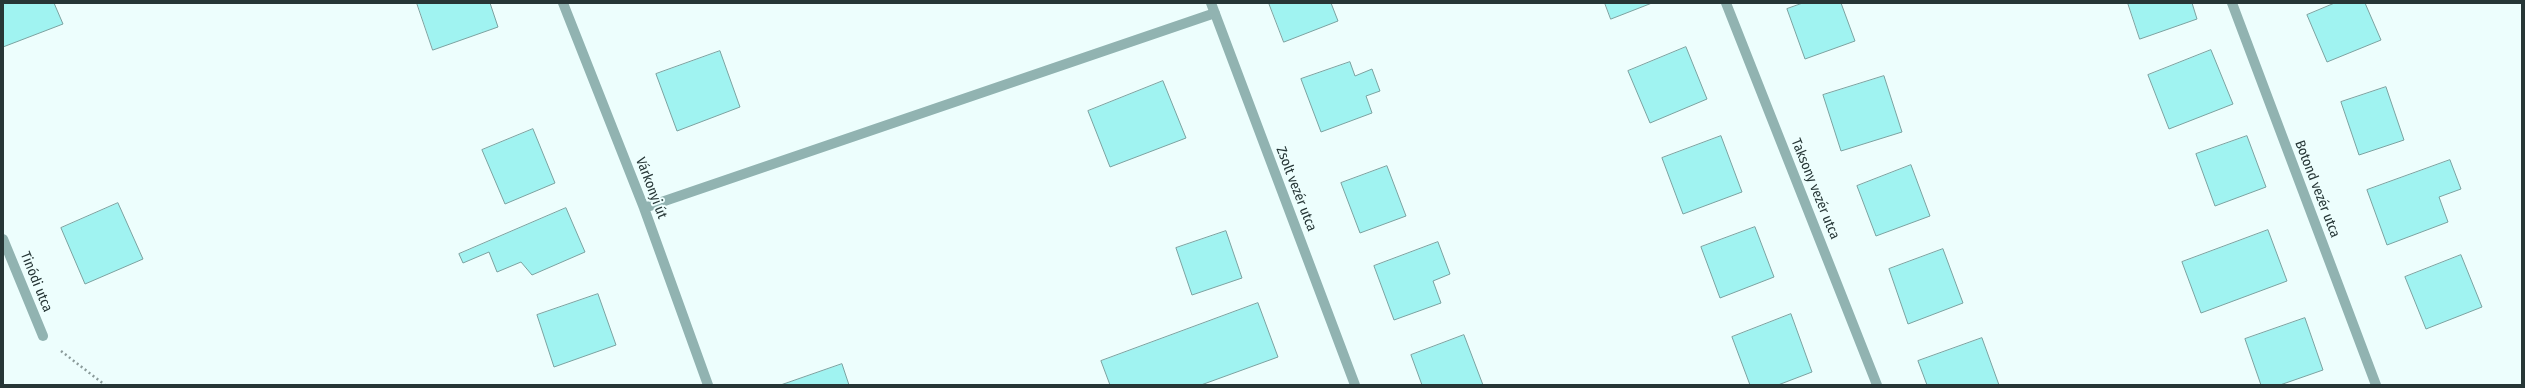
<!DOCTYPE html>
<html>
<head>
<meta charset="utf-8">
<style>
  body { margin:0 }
  #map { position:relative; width:2525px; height:388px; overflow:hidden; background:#edfefd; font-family:"Fira Sans Condensed",sans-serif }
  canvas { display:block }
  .frame { position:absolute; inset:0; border:4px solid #263636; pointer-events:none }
</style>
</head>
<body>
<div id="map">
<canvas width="2525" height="388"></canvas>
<div class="frame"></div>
</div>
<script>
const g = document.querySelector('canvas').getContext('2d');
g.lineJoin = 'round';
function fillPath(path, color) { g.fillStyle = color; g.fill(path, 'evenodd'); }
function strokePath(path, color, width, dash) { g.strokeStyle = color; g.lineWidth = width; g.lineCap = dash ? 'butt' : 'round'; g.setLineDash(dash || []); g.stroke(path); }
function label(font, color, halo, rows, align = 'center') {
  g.font = font + ' "Fira Sans Condensed",sans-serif'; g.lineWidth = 4; g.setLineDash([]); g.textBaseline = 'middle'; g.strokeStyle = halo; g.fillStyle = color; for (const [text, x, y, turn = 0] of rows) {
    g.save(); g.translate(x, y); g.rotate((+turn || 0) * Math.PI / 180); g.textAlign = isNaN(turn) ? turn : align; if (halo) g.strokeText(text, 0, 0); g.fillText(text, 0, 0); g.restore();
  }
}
const building = new Path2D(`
  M3,3H54L63,24L3,47Z
  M417,3H490L498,27L433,50Z
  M1269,3H1331L1338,21L1284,42Z
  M1605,3H1652L1611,19Z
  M1803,3H1841L1855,41L1805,59L1787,9Z
  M2128,3H2192L2197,19L2140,39Z
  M2335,3H2365L2381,40L2327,62L2307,15Z
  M1686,47L1707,99L1650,123L1628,71Z
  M2211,50L2233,104L2169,129L2148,75Z
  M720,51L740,107L677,131L656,74Z
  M1350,62L1355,76L1372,69L1380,91L1366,96L1372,113L1321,132L1301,79Z
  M1884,76L1902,132L1841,151L1823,95Z
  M1163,81L1186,138L1110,167L1088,111Z
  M2386,87L2404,140L2359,155L2341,102Z
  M533,129L555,183L505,204L482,150Z
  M1721,136L1742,192L1683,214L1662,158Z
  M2247,136L2266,187L2215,206L2196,154Z
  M2450,160L2461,189L2439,197L2448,222L2387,245L2367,190Z
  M1911,165L1930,216L1876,236L1857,186Z
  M1387,166L1406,216L1360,233L1341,183Z
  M118,203L143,259L85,284L61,228Z
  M566,208L585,252L532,275L521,262L497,272L489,252L463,263L459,254Z
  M1755,227L1774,277L1720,298L1701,247Z
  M2268,230L2287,281L2201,313L2182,262Z
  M1226,231L1242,278L1192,295L1176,248Z
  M1438,242L1450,274L1433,281L1441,303L1394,320L1374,266Z
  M1943,249L1963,303L1908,324L1889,269Z
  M2461,255L2482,307L2426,329L2405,277Z
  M598,294L616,345L554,367L537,315Z
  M1258,303L1278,357L1201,385H1110L1101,361Z
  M1791,314L1812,372L1778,385H1750L1732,337Z
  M2305,318L2323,370L2280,385H2261L2245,339Z
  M1464,335L1483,385H1422L1411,355Z
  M1982,338L1999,385H1927L1918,361Z
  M842,364L849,385H781Z`);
const path = new Path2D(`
  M61,351L105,385`);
const minor = new Path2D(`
  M563,3L644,208L708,385
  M1211,3L1355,385
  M1726,3L1877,385
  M2232,3L2376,385
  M644,208L1215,13
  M3,239L43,336`);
const streetNames = [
  ["Várkonyi út",651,188,69],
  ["Zsolt vezér utca",1296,189,69],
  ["Taksony vezér utca",1815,189,68],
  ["Botond vezér utca",2317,189,69],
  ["Tinódi utca",36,282,68]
];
fillPath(building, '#a0f3f1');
strokePath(building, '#7ba2a0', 1);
strokePath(path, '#8a9b9a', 2.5, [2, 3]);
strokePath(minor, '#91b3b1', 10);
label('14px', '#263636', '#edfefd', streetNames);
</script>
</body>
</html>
